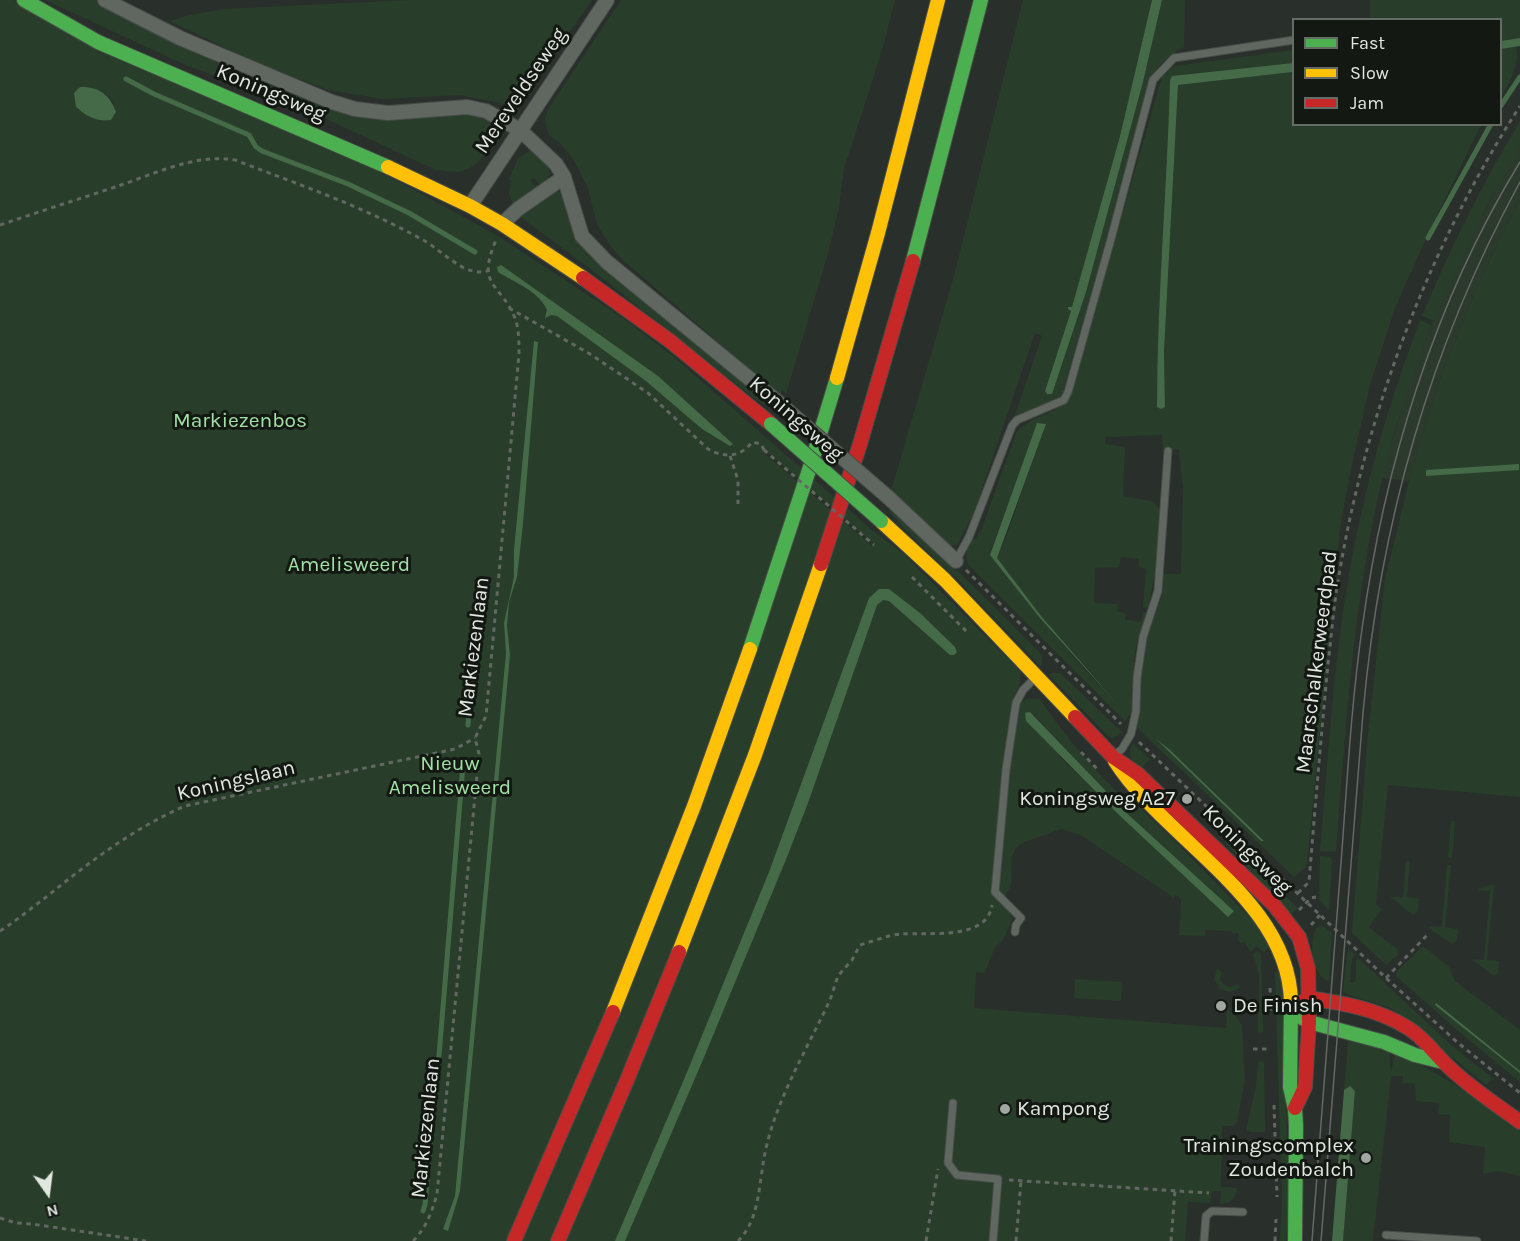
<!DOCTYPE html>
<html>
<head>
<meta charset="utf-8">
<style>
  body { margin:0 }
  #map { position:relative; width:1520px; height:1241px; overflow:hidden; background:#292f2a; font-family:Karla,sans-serif }
  canvas { display:block }
  .legend { position:absolute; left:1292px; top:18px; width:210px; height:108px; box-sizing:border-box; background:#131813; border:2px solid #656b65; margin:0; padding:8px 10px; list-style:none; font-size:18px; color:#e0e7e0 }
  .legend li { display:flex; align-items:center; gap:12px; height:30px }
  .legend b { width:30px; border:2px solid #656b65 }
  .north { position:absolute; left:18px; top:1163px; width:60px; height:60px; -webkit-text-stroke:4px #131813; paint-order:stroke; rotate:166deg; font-size:16px; font-weight:700; line-height:24px; text-align:center; color:#e0e7e0 }
  .north::after { content:''; display:block; margin:auto; width:21px; height:27px; background:#e0e7e0; clip-path:polygon(50% 0,100% 100%,50% 72%,0 100%) }
</style>
</head>
<body>
<div id="map">
<canvas width="1520" height="1241"></canvas>
<ul class="legend">
<li><b style="height:8px;background:#4caf50"></b>Fast</li>
<li><b style="height:8px;background:#ffc107"></b>Slow</li>
<li><b style="height:8px;background:#c62828"></b>Jam</li>
</ul>
<div class="north">N</div>
</div>
<script>
const g = document.querySelector('canvas').getContext('2d');
g.lineJoin = 'round';
function fillPath(path, color) { g.fillStyle = color; g.fill(path, 'evenodd'); }
function strokePath(path, color, width, dash) { g.strokeStyle = color; g.lineWidth = width; g.lineCap = dash ? 'butt' : 'round'; g.setLineDash(dash || []); g.stroke(path); }
function label(font, color, halo, rows, align = 'center') {
  g.font = font + ' Karla,sans-serif'; g.lineWidth = 6; g.setLineDash([]); g.textBaseline = 'middle'; g.strokeStyle = halo; g.fillStyle = color; for (const [text, x, y, turn = 0] of rows) {
    g.save(); g.translate(x, y); g.rotate((+turn || 0) * Math.PI / 180); g.textAlign = isNaN(turn) ? turn : align; if (halo) g.strokeText(text, 0, 0); g.fillText(text, 0, 0); g.restore();
  }
}
const built = new Path2D(`
  M1520,143V200L1500,238L1472,299L1440,379L1409,481L1381,478L1411,377L1446,287Z`);
const green = new Path2D(`
  M0,0H14L340,153L409,187L498,236L623,318L674,357L872,530L905,555L1021,672L1019,687L1015,694L1023,702L1026,699H1040C1067,739 1096,773 1132,806L1135,803L1174,840L1257,925L1270,946L1264,953L1256,946L1251,952L1244,942H1238L1239,934L1232,933V931L1206,930L1205,936L1179,935L1181,900L1175,894L1174,898L1081,835L1061,829L1022,843L1016,848L1012,857L1011,885L1006,895L1012,921L1003,940L995,947L985,973L976,972L974,1008L1226,1028L1227,1010L1235,1015L1242,1025L1245,1079L1237,1122L1233,1126H1222L1221,1187L1237,1188C1236,1198 1230,1204 1220,1204L1221,1191H1212L1210,1203L1188,1202L1185,1241H0ZM80,87C98,86 117,96 115,116C96,116 91,119 76,107ZM765,450L871,542L872,546L763,452ZM1031,712L1105,790L1109,797L1234,911L1228,917L1061,758Z
  M45,0H98L134,20L243,76L351,114L458,113L478,117L492,123L491,125L498,130L499,136L484,156H483C472,172 457,174 439,170L438,171L320,116L181,63Z
  M409,0H592L520,102L504,104L461,95L383,99L328,90L259,64L170,21L185,16L224,9Z
  M621,0H895L883,47L844,169L839,207L829,250L786,394L782,390L780,395L624,261L612,248L597,225L588,188L573,159L560,143L550,136L547,130L545,119L548,109Z
  M1023,0H1152L1120,136L1072,308L1069,307L1071,311L1045,391L1048,394L1052,393L1086,292L1143,82L1162,0H1185L1184,47L1176,51V55C1164,59 1157,66 1153,77L1063,392L1060,398L1053,402L1015,415L1042,336L1035,333L974,512L957,545L951,546L891,491L954,276Z
  M1370,0H1520V38L1501,41L1500,20L1370,19Z
  M1516,47C1520,64 1510,82 1501,97V49Z
  M1293,50V63L1172,76L1170,80C1167,189 1157,298 1157,407L1165,406L1164,352L1178,85L1293,72L1294,124L1481,125L1428,234L1395,308L1370,385L1352,464L1340,528L1307,863L1305,868L1294,877L1137,728L1141,674L1148,633L1162,596L1163,574H1181L1183,489L1179,450L1163,449L1162,435L1105,437V444L1125,447L1123,496L1154,502L1160,510L1155,572L1148,608L1143,607L1146,569L1138,567L1139,559L1121,557L1119,567L1095,568L1094,603L1118,604L1117,611L1125,613V620L1141,622L1143,612H1147C1143,625 1137,639 1135,653C1131,675 1142,704 1125,721L968,564L966,552L973,539L975,540L982,528L1016,433C1034,412 1059,417 1071,393L1162,77L1174,66ZM1046,424L1006,537L996,557L1041,616L1121,707L1086,671L1040,618L990,552L1005,513ZM1156,739L1169,749L1264,841H1261Z
  M1520,121V147L1488,204L1434,321L1422,316C1450,248 1482,184 1520,121Z
  M529,151C541,154 549,163 550,175L542,187L534,178L530,180L535,186L537,184L540,188L514,207L509,194L511,180L509,179L518,158Z
  M557,191L563,193L574,225L772,406L770,408L755,399L593,271L519,216L552,192Z
  M1520,200V797L1388,785L1376,905L1382,909L1369,927L1398,950L1397,952L1399,954L1386,965L1352,933L1368,734L1385,579L1409,481L1440,379L1472,299L1500,238Z
  M1420,320L1431,325C1418,362 1404,399 1393,437C1355,572 1347,713 1336,852L1320,851C1327,774 1331,696 1342,620C1356,517 1383,417 1420,320Z
  M891,509L931,544L1042,655V664L1040,666L962,584L905,530L889,511Z
  M1052,673H1060L1122,732L1113,739L1107,735L1049,675Z
  M1133,743L1150,759L1140,770C1132,761 1126,754 1133,743Z
  M1451,821H1455L1452,858H1448Z
  M1224,841L1228,842L1298,908L1290,915Z
  M1320,856L1330,857L1332,862L1329,911L1319,899Z
  M1406,861H1410L1407,897L1419,899L1418,911L1413,915L1390,897H1403Z
  M1447,865H1451L1445,927L1458,929L1457,940L1452,944L1429,928V926L1442,927Z
  M1494,885L1487,960L1499,961L1498,973L1494,976L1471,959L1484,960L1490,891L1477,890L1485,886Z
  M1320,926L1325,927L1332,933L1329,982C1309,971 1311,947 1315,929Z
  M1423,946L1449,967L1455,981L1520,1030V1082L1458,1031L1396,976V972Z
  M1348,948L1355,955L1352,959L1350,983L1356,981V961L1358,958L1451,1045L1494,1079L1486,1085L1391,1008L1349,995L1343,991Z
  M1257,951L1261,955L1263,1032L1258,1033C1257,1007 1264,979 1253,955Z
  M1217,969L1222,972L1220,979L1223,984L1230,987L1237,984L1240,988L1230,992L1220,989L1214,979Z
  M1277,970L1282,981L1289,1199L1286,1241H1280L1282,1203L1275,972Z
  M1075,979L1122,982L1121,1001L1074,998Z
  M1348,1041L1389,1051L1391,1072L1395,1053C1442,1072 1480,1102 1520,1132V1176L1497,1171L1483,1174L1485,1147L1449,1142L1450,1115L1438,1114L1439,1103L1416,1101L1415,1084L1403,1083V1076H1391L1373,1241H1343L1355,1091L1350,1087L1344,1090Z
  M1264,1061L1265,1132H1250L1247,1130V1126L1256,1085L1258,1062Z`);
const water = new Path2D(`
  M1152,0H1162L1143,82L1086,292L1052,394H1047L1045,391L1071,311L1068,309V307H1072L1120,136Z
  M1520,38V46L1501,49V41Z
  M1293,63V72L1178,85L1164,352L1165,407L1161,409L1157,407C1157,298 1167,189 1170,80L1172,76Z
  M80,87C99,86 110,95 116,112L111,120C97,122 86,116 76,107L74,93Z
  M501,265L658,376L733,444L730,446L702,429L646,381L557,316L551,315L545,318L547,310C540,292 514,282 498,272L497,267Z
  M534,341L538,342L523,524L517,577L509,602L507,625L510,655L460,1191L448,1231L443,1229L455,1196L506,653L504,623L514,577V550Z
  M1037,423L1046,424L997,558L1041,616L1121,708L1040,618L990,555Z
  M1519,464V470L1426,476V470Z
  M879,589H889L920,613L955,647L957,652L954,655H950L889,601L883,600L877,605L808,803L787,857L702,1062L625,1241H615L685,1077L769,872L869,598Z
  M1030,712L1105,790L1109,797L1234,911L1228,917L1117,813L1026,721L1025,713Z
  M1156,739L1169,749L1264,841H1261Z
  M1436,1003L1520,1071V1073L1435,1005Z
  M1350,1086L1355,1091L1343,1241H1332L1344,1090Z`);
const stream = new Path2D(`
  M126,79L154,94L249,135L256,147L262,151L348,184L409,213L475,252
  M1500,107L1520,77
  M1428,238L1491,124
  M468,725L480,592
  M435,1104L463,765
  M423,1211L425,1205L431,1132`);
const path = new Path2D(`
  M0,225C38,212 76,200 115,187C152,175 196,153 235,160C300,185 362,206 423,240C443,251 464,277 487,271
  M509,308L590,354L648,393L708,449C724,458 740,458 752,442L761,444L764,450
  M730,456L738,480V504
  M966,570L1121,724
  M912,577L969,634
  M1139,742L1386,978L1457,1042L1520,1093
  M1081,752L1099,771
  M1298,893L1309,882C1315,809 1321,737 1328,664C1331,639 1333,613 1337,587C1364,418 1427,250 1520,106
  M1299,910L1311,898L1316,897
  M1311,925L1320,915
  M0,931C16,921 30,909 45,898C88,863 134,828 185,806L455,749L475,738
  M1386,978L1428,934
  M1270,988L1271,1011
  M1253,1049H1271
  M1274,1105L1277,1197
  M1009,1180L1209,1193
  M0,1218L16,1223L32,1224L146,1241
  M413,1241C426,1228 432,1212 437,1194L479,754L475,738L486,716L519,354C519,343 519,331 516,321C502,282 475,289 496,240
  M738,1241C759,1221 759,1185 764,1158C774,1103 806,1051 830,1000L838,976L852,960L860,945C874,941 887,935 901,934C928,932 987,941 992,905
  M926,1241L938,1169
  M1016,1241L1021,1181
  M1171,1241L1175,1190
  M1275,1241L1276,1219`);
const lane = new Path2D(`
  M956,561L969,537L1012,426L1017,420L1064,400L1068,392L1111,239L1153,80L1174,58L1294,40
  M1113,756L1122,749L1131,734L1136,711L1137,678L1143,637L1158,591L1168,451
  M1015,932L1016,925L1021,918L995,892L1006,770L1016,703L1023,690L1036,677
  M953,1103L948,1163L957,1175L998,1179L993,1241
  M1386,1235L1477,1241
  M1204,1241L1206,1216L1212,1211L1243,1212`);
const street = new Path2D(`
  M105,0L180,38L332,102L355,109L388,113L467,107L486,111L520,130L556,164L564,177L582,236L607,262L778,402
  M470,206L607,0
  M502,224L518,209L564,177
  M889,498L956,561`);
const fast = new Path2D(`
  M24,0L98,42L388,167
  M913,261L981,0
  M750,649L811,464L837,378
  M1291,1003L1290,1087L1295,1109L1296,1126L1295,1241
  M1297,1015L1309,1022L1384,1042L1415,1055L1443,1062`);
const slow = new Path2D(`
  M388,167L470,206L502,224L583,278
  M837,378L878,233L938,0
  M881,521L945,580L1075,717
  M1115,761C1166,841 1290,900 1291,1003
  M679,952L755,755L821,564
  M613,1012L694,806L750,649`);
const jam = new Path2D(`
  M583,278L670,341L771,424
  M821,564L860,444L913,261
  M1075,717L1113,757L1138,774L1274,905L1299,937L1308,968L1309,1022L1305,1087L1295,1108
  M1298,1006L1308,998C1343,1003 1378,1009 1408,1028C1425,1038 1436,1056 1451,1069C1472,1089 1497,1105 1520,1122
  M514,1241L613,1012
  M558,1241L627,1080L679,952`);
const tram = new Path2D(`
  M1312,1241C1322,1115 1331,989 1341,863C1347,785 1351,706 1362,629C1384,467 1434,302 1520,162
  M1321,1241L1363,713C1380,524 1429,349 1520,182`);
const pathBridge = new Path2D(`
  M764,450L874,545`);
const streetBridge = new Path2D(`
  M778,402L889,498`);
const fastBridge = new Path2D(`
  M771,424L881,521`);
const markers = [
  [1187,799,6,"#a0a7a0"],
  [1221,1006,6,"#a0a7a0"],
  [1005,1109,6,"#a0a7a0"],
  [1366,1158,6,"#a0a7a0"]
];
const streetNames = [
  ["Mereveldseweg",521,91,-56],
  ["Koningsweg",271,93,23],
  ["Koningsweg",796,419,41],
  ["Markiezenlaan",474,647,-83],
  ["Maarschalkerweerdpad",1317,662,-83],
  ["Koningslaan",236,781,-13],
  ["Koningsweg",1247,850,45],
  ["Markiezenlaan",426,1128,-84]
];
const parkNames = [
  ["Markiezenbos",240,421],
  ["Amelisweerd",349,565],
  ["Nieuw",450,764],
  ["Amelisweerd",450,788]
];
const poiNames = [
  ["Koningsweg A27",1175,799],
  ["De Finish",1233,1006,"left"],
  ["Kampong",1017,1109,"left"],
  ["Trainingscomplex",1354,1146],
  ["Zoudenbalch",1354,1170]
];
fillPath(built, '#2c392d');
fillPath(green, '#283e2a');
fillPath(water, '#446a47');
strokePath(stream, '#446a47', 5);
strokePath(lane, '#474c48', 9);
strokePath(street, '#474c48', 16);
strokePath(fast, '#474c48', 16);
strokePath(slow, '#474c48', 16);
strokePath(jam, '#474c48', 16);
strokePath(path, '#626762', 3, [4.5, 4.5]);
strokePath(lane, '#606660', 7);
strokePath(street, '#606660', 14);
strokePath(fast, '#4caf50', 14);
strokePath(slow, '#ffc107', 14);
strokePath(jam, '#c62828', 14);
strokePath(tram, '#646965', 1.5);
strokePath(streetBridge, '#474c48', 16, []);
strokePath(fastBridge, '#474c48', 16, []);
strokePath(pathBridge, '#626762', 3, [4.5, 4.5]);
strokePath(streetBridge, '#606660', 14);
strokePath(fastBridge, '#4caf50', 14);
for (const [x, y, r, color] of markers) { const dot = new Path2D(); dot.arc(x, y, r, 0, 2 * Math.PI); g.fillStyle = color; g.fill(dot); strokePath(dot, '#131813', 2); }
label('21px', '#e0e7e0', '#131813', streetNames);
label('21px', '#a0e1a4', '#131813', parkNames);
label('21px', '#e0e7e0', '#131813', poiNames, 'right');
</script>
</body>
</html>
